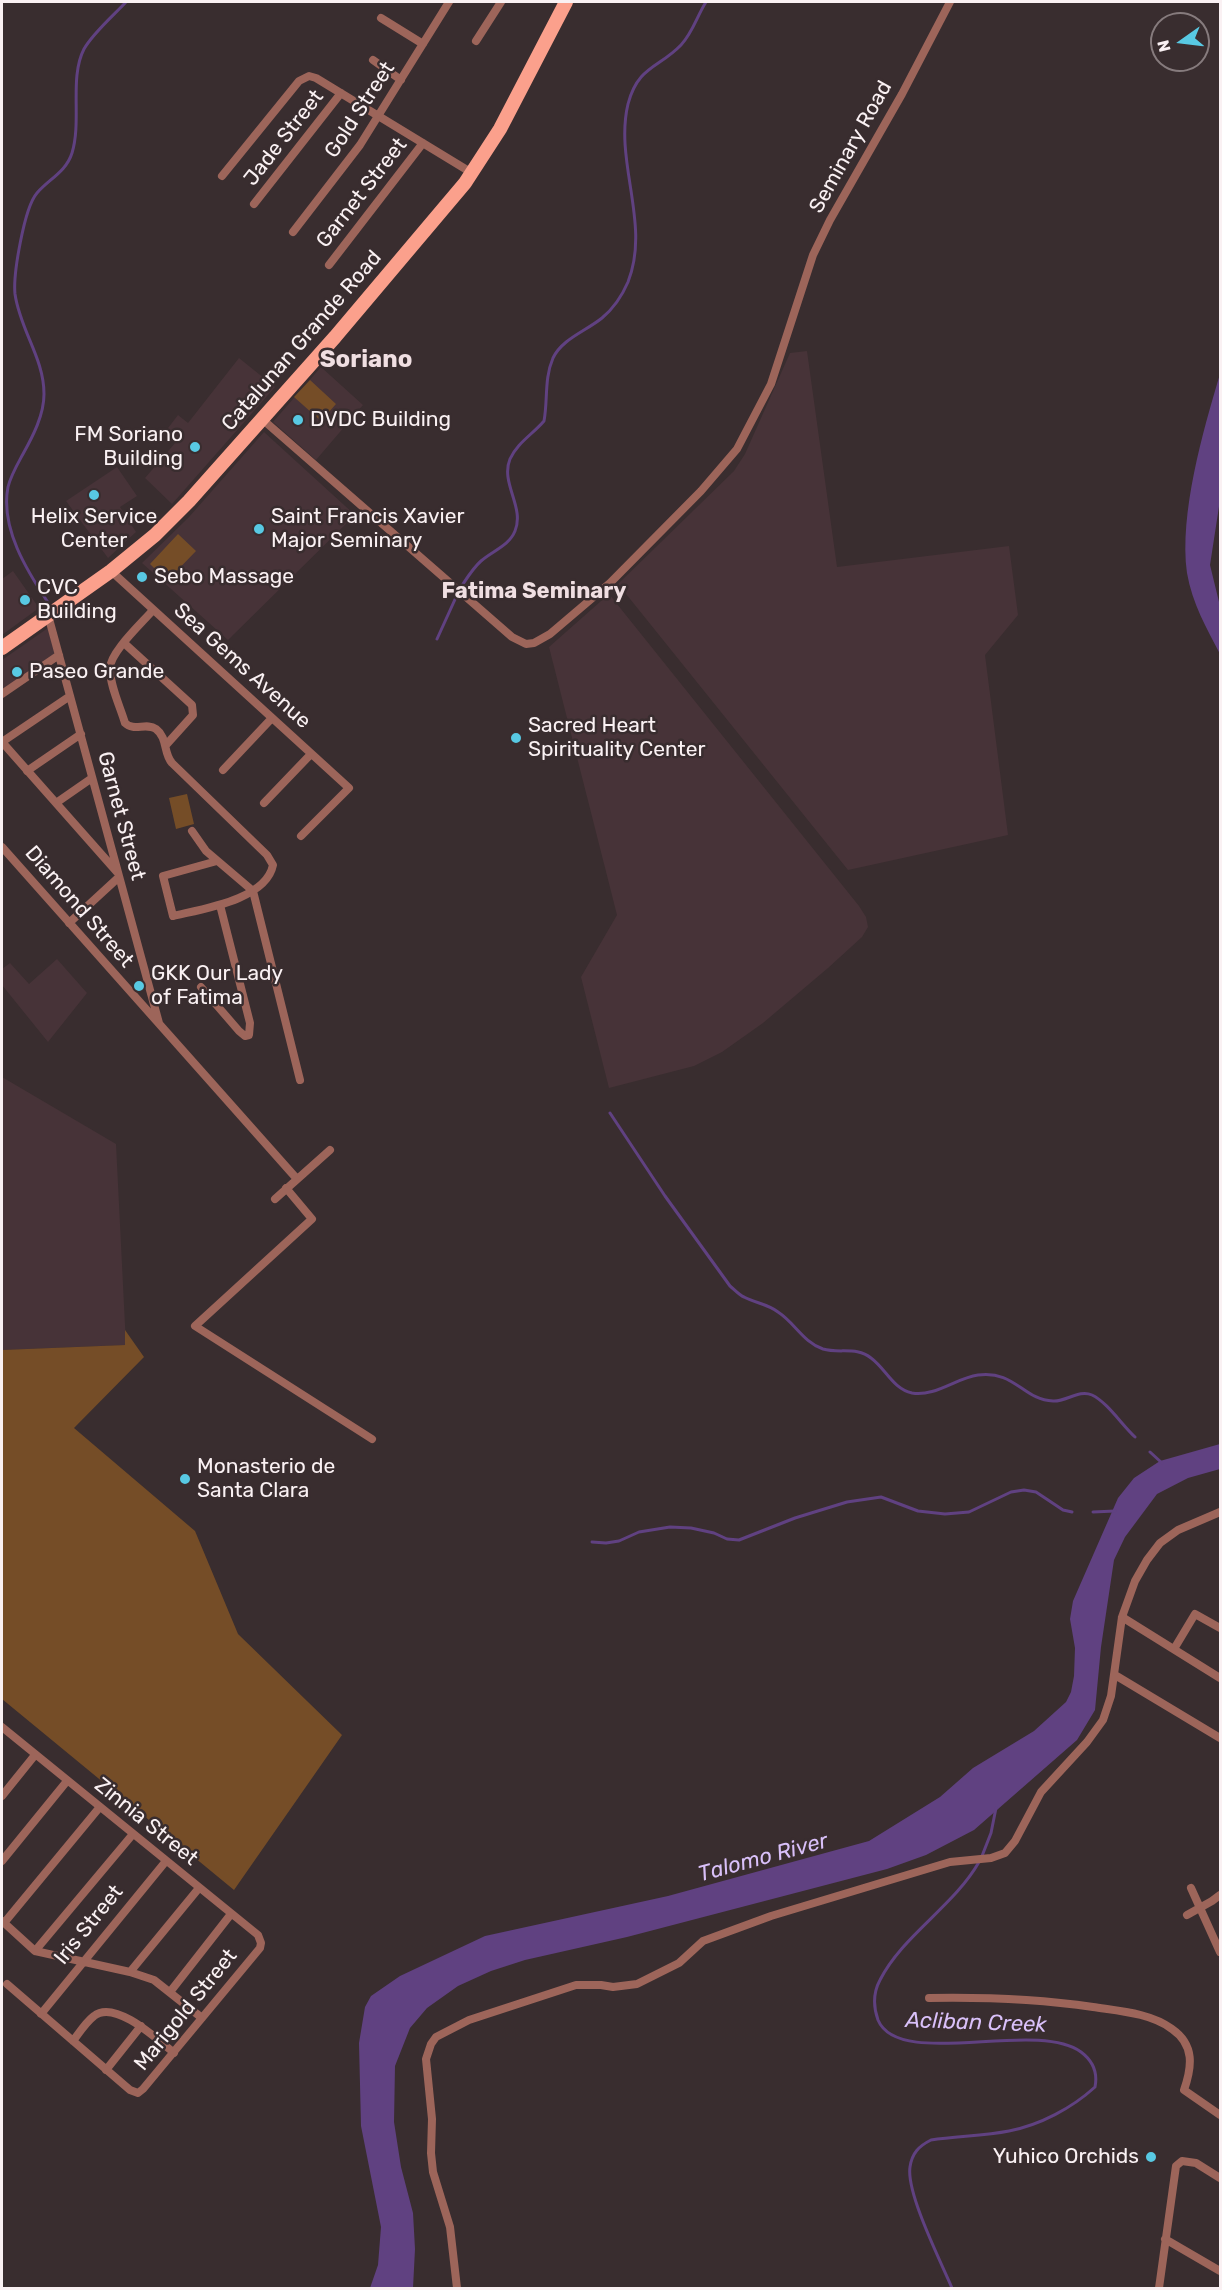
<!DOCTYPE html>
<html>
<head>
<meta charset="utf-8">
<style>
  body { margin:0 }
  #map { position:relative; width:1222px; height:2290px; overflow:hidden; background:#392d2f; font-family:Rubik,sans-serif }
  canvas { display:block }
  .frame { position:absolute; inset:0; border:3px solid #faf1f3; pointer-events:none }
  .north { position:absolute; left:1150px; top:12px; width:60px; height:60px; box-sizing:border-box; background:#392d2f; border:2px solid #867b7d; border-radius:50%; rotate:256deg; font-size:16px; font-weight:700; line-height:24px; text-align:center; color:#faf1f3 }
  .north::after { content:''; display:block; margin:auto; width:21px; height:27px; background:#58c9e3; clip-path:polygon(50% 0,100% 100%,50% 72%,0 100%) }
</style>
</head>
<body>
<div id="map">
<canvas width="1222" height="2290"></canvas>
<div class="frame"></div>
<div class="north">N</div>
</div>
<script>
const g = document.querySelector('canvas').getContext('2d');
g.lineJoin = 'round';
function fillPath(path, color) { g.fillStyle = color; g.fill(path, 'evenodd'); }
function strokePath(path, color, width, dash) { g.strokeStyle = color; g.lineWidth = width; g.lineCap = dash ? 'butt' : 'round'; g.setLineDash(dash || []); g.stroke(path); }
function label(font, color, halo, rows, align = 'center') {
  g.font = font + ' Rubik,sans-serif'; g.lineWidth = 5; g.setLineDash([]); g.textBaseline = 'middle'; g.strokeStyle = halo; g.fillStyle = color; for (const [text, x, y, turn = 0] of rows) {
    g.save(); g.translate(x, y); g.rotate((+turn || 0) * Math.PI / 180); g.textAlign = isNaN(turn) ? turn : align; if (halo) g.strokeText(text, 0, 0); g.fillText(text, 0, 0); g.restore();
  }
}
const built = new Path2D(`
  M807,351L837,567L1009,546L1018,615L985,655L1008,835L848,870L618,584L734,471L745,454L790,353Z
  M239,358L275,387L172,504L145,478L176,442L165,432L178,415L188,423Z
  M321,367L363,405L316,460L273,422Z
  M264,432L355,515L228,640L142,563L189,517Z
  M117,467L137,496L120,507L136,532L108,558L66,501Z
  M13,571L39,608L2,635V579Z
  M609,594L859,906L866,917L868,927L862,937L828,968L763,1023L722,1052L694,1066L609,1088L581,977L617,915L549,647Z
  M48,628L55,653L2,690V660Z
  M57,959L87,993L48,1042L2,985V969L10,963L29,984Z
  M2,1077L116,1144L126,1345L2,1350Z`);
const green = new Path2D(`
  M310,380L336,404L321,421L294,397Z
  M178,534L196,551L167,581L150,564Z
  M187,794L194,824L176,829L169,798Z
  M125,1330L144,1357L74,1428L195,1531L238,1634L342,1735L234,1890L2,1699V1350L125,1345Z`);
const water = new Path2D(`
  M1220,374V500L1210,565L1220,606V654C1207,629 1192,603 1187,573C1179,514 1203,431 1220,374Z
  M1220,1444V1469L1188,1478L1157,1494L1125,1537L1114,1560L1101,1647L1095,1710L1077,1740L974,1830L926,1855L887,1869L627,1937L525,1960L491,1971L458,1986L427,2008L410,2028L395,2066L394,2122L401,2167L413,2213L415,2249L413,2288H370L378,2265L381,2227L361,2126L359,2043L365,2007L371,1996L400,1976L485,1936L668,1896L869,1841L940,1797L973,1768L1034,1731L1066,1702L1071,1692L1074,1676L1075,1648L1070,1619L1073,1601L1118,1498L1134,1478L1160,1461Z`);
const stream = new Path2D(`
  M461,587C467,578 473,568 481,561C492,551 509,546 515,531C525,507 500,483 510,459C517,443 533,434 544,421C548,400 544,379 553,358C562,339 586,331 602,318C614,308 622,296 628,282C651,224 614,162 628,104C638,66 659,68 681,45C693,32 697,16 706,2
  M49,604C27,571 0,528 8,487C11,475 17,465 23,454C33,436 44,415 44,394C44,358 20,330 15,294C13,275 24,208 37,193C49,179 66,172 72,153C82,120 69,78 84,49C93,33 114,15 126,2
  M437,639L457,595
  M610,1113L665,1196L730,1286C735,1290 739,1295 744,1297C755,1303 768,1304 778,1312C795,1323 803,1342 823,1349C839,1354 857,1346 871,1358C886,1369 893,1389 912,1393C935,1397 956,1378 978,1375C1015,1370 1023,1400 1053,1401C1066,1402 1079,1389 1092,1395C1107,1402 1122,1425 1135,1437
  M1150,1452L1162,1463
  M1093,1512L1115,1511
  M592,1542L606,1543L619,1541L639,1532L670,1527L691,1528L714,1533L727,1539L739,1540L795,1518L847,1502L881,1497L918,1511L945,1514L969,1512L1011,1492L1024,1490L1036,1492L1063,1510L1072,1512
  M982,1856L991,1833L996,1808
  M952,2288C941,2262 906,2193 910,2167C912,2153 919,2146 931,2140C957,2136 984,2136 1009,2131C1040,2125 1072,2108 1095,2087C1098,2072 1093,2061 1081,2052C1035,2019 899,2070 878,2020C873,2006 873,1993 880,1980C902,1936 954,1906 979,1862`);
const street = new Path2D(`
  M381,18L423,44
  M476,41L501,2
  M373,60L401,80
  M222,176L299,81L309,76L316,78L472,173
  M254,204L341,93
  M293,232L360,145L449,2
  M329,265L423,143
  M262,419L512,637L526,644L534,643L550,634L610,583L701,491L737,449L771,384L813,255L830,220L902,94L950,2
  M111,571L349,788L301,836
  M153,610C143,622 109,653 110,669C110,686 120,706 125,723C134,732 146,722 156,729C168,738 163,753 172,763L267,855L273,865C266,900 202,909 173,916L163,876L217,861
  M48,615L159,1023
  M124,643L192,705L193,715L166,745
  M2,694L59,655
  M2,742L117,872
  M2,742L70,696
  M223,770L272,718
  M27,771L81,734
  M56,803L92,778
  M264,803L311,754
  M192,831L206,851L253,891L300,1080
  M2,847L297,1179
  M69,923L119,877
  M201,987L239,1031L245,1036L249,1035L250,1023L220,905
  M286,1188L312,1219L195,1326L372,1439
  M275,1199L330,1150
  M1122,1617L1220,1678
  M1174,1649L1195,1614L1220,1628
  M1115,1675L1220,1738
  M2,1727L258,1935L261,1943L260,1948L143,2089L138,2093L130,2090L7,1984
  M2,1796L35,1755
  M2,1861L67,1781
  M1191,1888L1220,1952
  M1187,1915L1212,1901L1220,1895
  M2,1921L35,1951L130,1972L154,1980L202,2018
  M4,1923L99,1808
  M35,1951L133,1834
  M130,1972L199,1888
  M170,1992L231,1914
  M929,1998C985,1997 1038,1999 1093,2007C1119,2011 1151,2013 1172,2029C1195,2045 1192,2067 1184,2090L1220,2115
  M41,2014L166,1861
  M73,2041C79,2033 86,2022 94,2016C115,1999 158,2040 174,2053
  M106,2070L141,2026
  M1165,2239L1220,2271
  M457,2288L450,2227L433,2172L431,2153L432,2119L426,2059L431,2044L436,2037L469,2020L576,1985H601L613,1987L637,1984L679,1963L703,1941L771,1916L950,1862L991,1858L1005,1853L1015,1841L1041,1792L1087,1742L1103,1720L1111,1696L1122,1617L1135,1581L1147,1560L1160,1543L1178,1530L1220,1512
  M1159,2288L1176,2166L1182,2161L1196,2163L1220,2178`);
const primary = new Path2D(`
  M2,648L111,571L155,535L189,501L335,337L465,183L500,129L566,2`);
const markers = [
  [298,420,6,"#58c9e3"],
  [195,447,6,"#58c9e3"],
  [94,495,6,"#58c9e3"],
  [259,529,6,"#58c9e3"],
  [142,577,6,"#58c9e3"],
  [25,600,6,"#58c9e3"],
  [17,672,6,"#58c9e3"],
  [516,738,6,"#58c9e3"],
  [139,986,6,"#58c9e3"],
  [185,1479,6,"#58c9e3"],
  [1151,2157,6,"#58c9e3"]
];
const streetNames = [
  ["Gold Street",360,110,-57],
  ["Jade Street",284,138,-52],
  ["Seminary Road",851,147,-61],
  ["Garnet Street",362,193,-52],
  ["Catalunan Grande Road",302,341,-49],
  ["Sea Gems Avenue",242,666,42],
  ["Garnet Street",121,816,75],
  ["Diamond Street",79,907,49],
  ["Zinnia Street",146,1822,39],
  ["Iris Street",89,1925,-51],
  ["Marigold Street",186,2010,-51]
];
const poiNames = [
  ["DVDC Building",310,420],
  ["FM Soriano",183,435,"right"],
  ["Building",183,459,"right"],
  ["Helix Service",94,517,"center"],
  ["Center",94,541,"center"],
  ["Saint Francis Xavier",271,517],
  ["Major Seminary",271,541],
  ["Sebo Massage",154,577],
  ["CVC",37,588],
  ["Building",37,612],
  ["Paseo Grande",29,672],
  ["Sacred Heart",528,726],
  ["Spirituality Center",528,750],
  ["GKK Our Lady",151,974],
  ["of Fatima",151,998],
  ["Monasterio de",197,1467],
  ["Santa Clara",197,1491],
  ["Yuhico Orchids",1139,2157,"right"]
];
const neighbourhoodNames = [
  ["Fatima Seminary",534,592]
];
const waterNames = [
  ["Talomo River",763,1858,-15],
  ["Acliban Creek",976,2023,2]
];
const quarterNames = [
  ["Soriano",366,360]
];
fillPath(built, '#473338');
fillPath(green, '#754d27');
fillPath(water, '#604181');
strokePath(stream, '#604181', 3);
strokePath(street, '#9d655a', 8);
strokePath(primary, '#fba08c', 14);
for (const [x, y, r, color] of markers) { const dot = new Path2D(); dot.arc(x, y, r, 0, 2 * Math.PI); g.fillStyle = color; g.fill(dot); strokePath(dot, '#392d2f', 2); }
label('21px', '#faf1f3', '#392d2f', streetNames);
label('21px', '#faf1f3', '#392d2f', poiNames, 'left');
label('bold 22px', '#f0dfe2', '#392d2f', neighbourhoodNames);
label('italic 22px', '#d9c0f9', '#392d2f', waterNames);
label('bold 24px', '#f0dfe2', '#392d2f', quarterNames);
</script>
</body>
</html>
